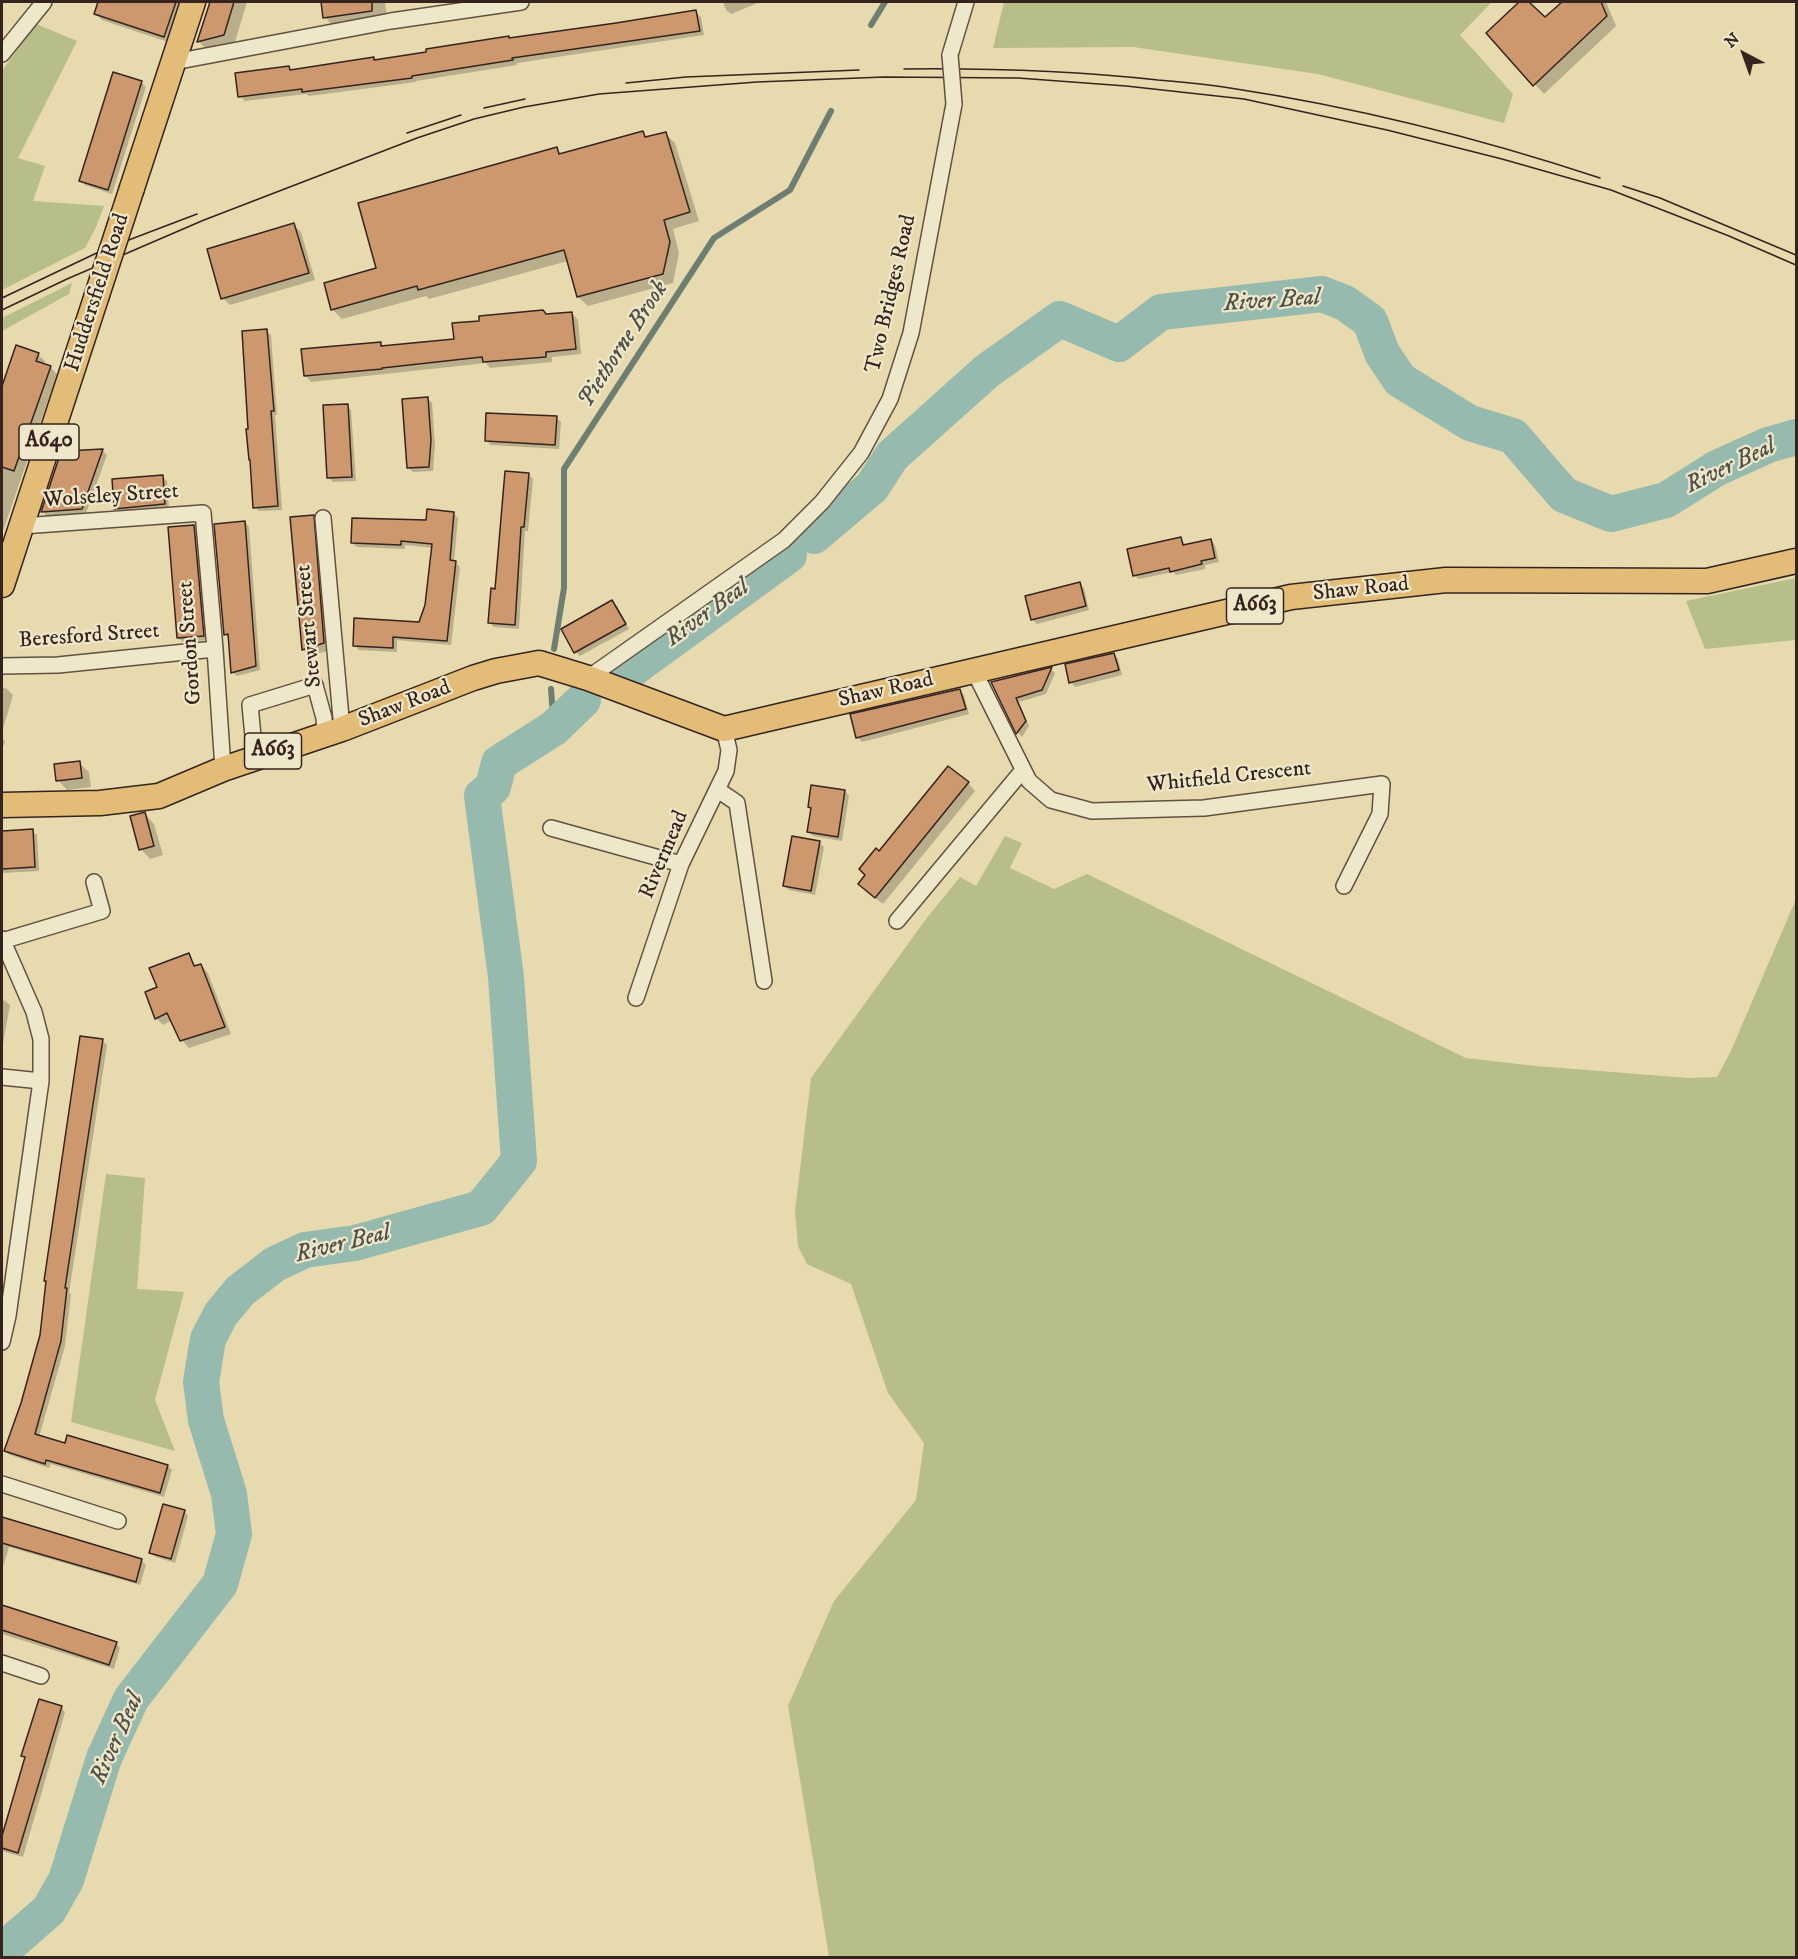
<!DOCTYPE html>
<html>
<head>
<meta charset="utf-8">
<style>
  body { margin:0 }
  #map { position:relative; width:1798px; height:1959px; overflow:hidden; background:#e6daae; font-family:"IM FELL DW Pica",serif }
  canvas { display:block }
  .frame { position:absolute; inset:0; border:3px solid #35231d; pointer-events:none }
  .north { position:absolute; left:1714px; top:24px; width:60px; height:60px; -webkit-text-stroke:4px #efe7ca; paint-order:stroke; rotate:319deg; font-size:16px; font-weight:700; line-height:24px; text-align:center; color:#35231d }
  .north::after { content:''; display:block; margin:auto; width:21px; height:27px; background:#35231d; clip-path:polygon(50% 0,100% 100%,50% 72%,0 100%) }
</style>
</head>
<body>
<div id="map">
<canvas width="1798" height="1959"></canvas>
<div class="frame"></div>
<div class="north">N</div>
</div>
<script>
const g = document.querySelector('canvas').getContext('2d');
g.lineJoin = 'round';
function fillPath(path, color) { g.fillStyle = color; g.fill(path, 'evenodd'); }
function strokePath(path, color, width, dash) { g.strokeStyle = color; g.lineWidth = width; g.lineCap = dash ? 'butt' : 'round'; g.setLineDash(dash || []); g.stroke(path); }
function label(font, color, halo, rows, align = 'center') {
  g.font = font + ' "IM FELL DW Pica",serif'; g.lineWidth = 4.5; g.setLineDash([]); g.textBaseline = 'middle'; g.strokeStyle = halo; g.fillStyle = color; for (const [text, x, y, turn = 0] of rows) {
    g.save(); g.translate(x, y); g.rotate((+turn || 0) * Math.PI / 180); g.textAlign = isNaN(turn) ? turn : align; if (halo) g.strokeText(text, 0, 0); g.fillText(text, 0, 0); g.restore();
  }
}
const green = new Path2D(`
  M1004,2H1492L1460,35L1513,94L1504,123L1318,74L1133,47L993,48Z
  M36,24L77,41L18,158L45,166L33,201L104,206L96,227L85,248L2,290V71Z
  M72,283L69,294L2,331V318Z
  M1796,578V640L1705,649L1686,601Z
  M1005,836L1022,843L1010,868L1054,889L1087,874L1466,1058L1536,1066L1688,1078L1717,1077L1730,1053L1796,899V1957H829L788,1706L834,1601L916,1500L924,1443L888,1393L851,1284L807,1264L798,1246L795,1211L811,1078L926,919L960,877L976,886Z
  M106,1174L145,1178L137,1289L184,1292L155,1400L175,1451L71,1422Z`);
const shadow = new Path2D(`
  M99,2H185L171,43L102,20L95,13Z
  M211,2H247L234,45L208,51L199,42Z
  M322,2H385L387,16L332,25L325,17Z
  M723,2H760L731,14L726,10Z
  M1521,2H1527L1545,20L1564,2H1606L1616,26L1544,94L1488,34Z
  M696,12L701,17L704,35L517,63V65L416,81V82L309,96L306,94L245,101L240,96L289,68L292,71L374,59L376,61Z
  M141,82L146,87L112,194L85,185L81,181Z
  M643,133L648,138L665,133L675,143L699,221L673,229L679,253L673,283L588,306L578,297L568,261L429,299L426,296L342,319L333,310L326,284L377,269L557,149L562,155Z
  M294,225L301,232L315,280L230,305L223,298Z
  M572,313L578,320L581,354L552,357V362L490,368L486,363L311,382L305,375L380,344L383,347L455,341L547,316Z
  M266,331L271,335L277,415H275L282,510L259,511L255,507L250,430Z
  M17,347L38,355L45,361L43,365L50,367L57,374L2,534V389Z
  M428,399L432,403L435,445L433,471L413,472L408,467Z
  M347,405L351,410L356,481L333,482L329,478Z
  M556,418L561,422L559,449L491,445L486,440Z
  M103,451L107,455L86,513L47,516L43,512L66,453Z
  M528,474L533,479L528,531H525L519,629L494,627L489,622Z
  M162,476L167,481L169,508L120,512L116,508Z
  M453,513L458,518L454,562L460,567L451,645L397,640V652L359,650L354,645L421,624L426,605L433,548L405,545V549L357,547L352,543Z
  M313,516L321,523L331,650L310,656L303,649Z
  M245,522L249,527L260,670L237,676L232,672L229,639L225,634Z
  M194,527L198,531L208,640L183,642L178,638Z
  M1181,539L1186,546L1211,540L1215,545L1219,562L1205,565V569L1176,575L1173,572L1139,579L1134,575Z
  M1079,584L1084,588L1089,610L1037,624L1032,619Z
  M612,602L617,606L629,629L580,656L576,652Z
  M1114,654L1118,659L1122,675L1075,687L1071,682Z
  M1051,669L1055,673L1046,694L1019,702L1029,726L1022,737L1018,733L993,683Z
  M2,687L7,689L13,695L2,732Z
  M959,690L964,695L969,714L862,742L858,738L852,716Z
  M2,738L5,741L2,751Z
  M79,763L89,772L91,787L67,790L58,780Z
  M968,783L975,791L883,904L867,891L879,853Z
  M845,791L849,796L842,841L813,836L809,832L813,810L809,807Z
  M145,814L154,824L163,855L150,859L141,849Z
  M32,831L37,835L39,871L2,873V833Z
  M819,843L824,847L815,895L789,890L785,886Z
  M188,955L197,967L201,966L208,973L231,1034L189,1048L182,1040L173,1020L163,1025L156,1018L159,988Z
  M2,1000L5,1001L10,1005L2,1049Z
  M102,1041L107,1045L69,1293L71,1294L65,1346L39,1437L66,1445L168,1466L172,1470L164,1497L51,1464L49,1468L10,1455L5,1451L22,1403L41,1335Z
  M184,1511L188,1516L175,1563L156,1557L151,1553Z
  M2,1518L142,1561L146,1565L140,1585L9,1547L2,1570Z
  M2,1606L116,1643L120,1648L114,1669L2,1634Z
  M61,1707L65,1712L23,1857L4,1852L2,1849V1841L26,1758L23,1755Z`);
const stream = new Path2D(`
  M871,25L885,2
  M554,649L564,588V469L714,238L790,190L831,111
  M551,689L554,728`);
const river = new Path2D(`
  M814,536L872,487L892,456L920,431L987,371L1060,319L1119,344L1161,312L1322,294L1345,303L1370,321L1382,353L1400,380L1470,423L1513,436L1564,495L1611,514L1666,500L1717,468L1768,445L1796,437
  M627,673L789,555
  M2,1951L49,1910L66,1880L104,1758L131,1699L220,1584L234,1534L229,1494L206,1420L201,1382L208,1339L221,1314L240,1291L275,1264L305,1250L355,1243L481,1208L519,1161L506,977L482,796L493,787L499,763L554,728L583,700`);
const building = new Path2D(`
  M98,2H176L164,37L94,14Z
  M210,2H234L224,35L197,42Z
  M321,2H372V11L323,18Z
  M1519,2H1529L1545,17L1562,2H1601L1607,16L1533,86L1486,33Z
  M696,10L700,31L512,58L513,60L412,76V78L302,92V89L238,97L235,73L289,66L290,70L374,57V60L426,52V49L509,36V38L616,23Z
  M113,72L142,81L108,190L79,181Z
  M643,131L645,137L666,132L690,212L664,220L670,242L663,274L577,297L564,250L418,290L417,286L331,310L324,283L376,268L358,203L557,147L559,154Z
  M294,223L309,273L221,299L207,249Z
  M543,310L546,314L572,312L576,349L546,352V357L483,362L482,357L382,368V369L304,376L301,349L381,342V346L454,339L452,323L479,321V316Z
  M267,329L274,411H271L278,506L253,508L250,460H249L246,429H248L242,331Z
  M16,345L39,353L36,361L51,366L14,471L2,467V386Z
  M428,397L431,440L429,467L407,468L402,399Z
  M348,404L352,477L327,478L323,405Z
  M486,413L557,416L555,445L485,441Z
  M103,449L82,509L41,512L60,455L65,451Z
  M505,471L529,473L524,527H521L515,625L488,623L491,588L495,589Z
  M163,475L165,504L114,509L112,479Z
  M427,509L454,512L450,560L456,561L447,641L393,637V648L353,646L354,618L419,622L425,605L432,544L401,541V545L351,543L352,518L426,520Z
  M314,515L324,643L302,650L290,517Z
  M245,521L256,666L231,673L228,634L224,635L214,524Z
  M194,525L204,636L177,638L168,527Z
  M1181,537L1183,545L1211,539L1215,558L1201,561L1202,564L1170,572L1169,568L1133,576L1127,549Z
  M1080,582L1086,606L1031,620L1025,596Z
  M612,600L626,624L574,653L561,629Z
  M1114,653L1119,670L1069,683L1065,664Z
  M1052,667L1042,690L1016,698L1026,721L1016,734L991,682Z
  M960,689L966,709L856,738L850,714Z
  M80,761L82,778L56,781L54,764Z
  M948,766L969,782L875,898L858,884L865,875L859,869L876,848L879,851Z
  M811,785L845,790L838,837L807,832L811,808L808,807Z
  M145,812L154,846L139,850L130,816Z
  M33,829L35,867L2,869V831Z
  M792,836L820,841L811,891L783,886Z
  M189,953L194,966L201,964L225,1027L180,1041L167,1013L155,1019L145,992L157,987L149,968Z
  M80,1036L103,1039L65,1288H67L61,1341L35,1434L65,1443L67,1435L168,1465L160,1493L46,1460L45,1464L4,1451L21,1403L40,1335L46,1281H44Z
  M163,1504L185,1510L171,1559L149,1553Z
  M2,1517L142,1559L136,1582L2,1543Z
  M2,1605L117,1642L109,1665L2,1630Z
  M39,1699L62,1706L18,1853L2,1848V1836L25,1757L21,1756Z`);
const minor = new Path2D(`
  M2,54L44,2
  M950,55L966,2
  M174,62L391,21L521,2
  M323,518L342,729
  M22,526L203,513L215,649L223,769
  M2,666L58,665L215,649
  M974,671L1029,781L1051,800L1092,811L1204,808L1382,784L1380,814L1344,886
  M588,678L784,540L822,502L861,453L890,399L911,333L954,104
  M255,757L250,705L315,685L324,718L325,734
  M718,790L737,803L764,981
  M551,828L681,864
  M897,921L1023,770
  M2,939L34,1012L41,1039V1081L8,1316L2,1342
  M2,941L102,911L94,882
  M636,998L681,864L726,771L729,750L724,729
  M2,1077L41,1081
  M2,1484L118,1521
  M2,1663L41,1676`);
const primary = new Path2D(`
  M132,188L193,2
  M2,585L96,298
  M2,805L100,803L159,796L223,769L342,729L473,678L496,671L539,663L588,678L724,729L1291,597L1446,580L1707,581L1796,561`);
const tram = new Path2D(`
  M904,69C989,68 1073,71 1158,80C1182,82 1206,84 1230,88C1356,107 1479,138 1600,178
  M626,83L686,77L859,70
  M484,108L525,99
  M407,133L461,115
  M1623,186L1660,198L1796,255
  M2,298L105,249L197,214
  M2,310L67,279L204,220L417,138L474,119L524,107L599,94L757,82L884,77L1018,78L1126,86L1244,99L1387,130L1502,159L1611,190L1729,236L1796,265`);
const minorBridge = new Path2D(`
  M950,55L954,104`);
const primaryBridge = new Path2D(`
  M96,298L132,188`);
const shields = [
  [49,442,60],
  [1255,606,57],
  [273,751,57]
];
const shieldNames = [
  ["A640",49,442],
  ["A663",1255,606],
  ["A663",273,751]
];
const streetNames = [
  ["Huddersfield Road",98,293,-72],
  ["Two Bridges Road",892,294,-77],
  ["Wolseley Street",111,497,-4],
  ["Shaw Road",1361,590,-6],
  ["Stewart Street",310,626,-95],
  ["Beresford Street",89,637,-4],
  ["Gordon Street",191,643,-94],
  ["Shaw Road",886,691,-13],
  ["Shaw Road",405,705,-21],
  ["Whitfield Crescent",1229,778,-6],
  ["Rivermead",665,855,-67]
];
const waterNames = [
  ["River Beal",1272,302,-4],
  ["Piethorne Brook",624,345,-57],
  ["River Beal",1731,467,-26],
  ["River Beal",708,614,-36],
  ["River Beal",343,1245,-14],
  ["River Beal",118,1739,-66]
];
fillPath(green, '#b8be88');
fillPath(shadow, '#0003');
strokePath(stream, '#6f7e73', 6);
strokePath(river, '#96baad', 36);
fillPath(building, '#cd986e');
strokePath(building, '#35231d', 1.5);
strokePath(minor, '#615141', 18);
strokePath(primary, '#35231d', 27);
strokePath(minor, '#efe7ca', 15);
strokePath(primary, '#e3bd77', 24);
strokePath(tram, '#35231d', 1.5);
strokePath(minorBridge, '#615141', 18, []);
strokePath(primaryBridge, '#35231d', 27, []);
strokePath(minorBridge, '#efe7ca', 15);
strokePath(primaryBridge, '#e3bd77', 24);
for (const [x, y, w] of shields) { const box = new Path2D(); box.roundRect(x - w / 2, y - 18, w, 36, 4.5); g.fillStyle = '#efe7ca'; g.fill(box); strokePath(box, '#35231d', 1.5); }
label('bold 21px', '#35231d', null, shieldNames);
label('22px', '#35231d', '#efe7ca', streetNames);
label('italic 24px', '#525048', '#efe7ca', waterNames);
</script>
</body>
</html>
